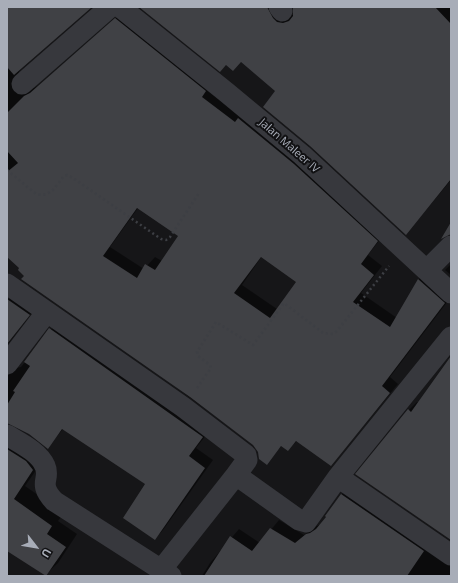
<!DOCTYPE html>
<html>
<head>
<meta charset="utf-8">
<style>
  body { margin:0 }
  #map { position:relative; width:458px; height:583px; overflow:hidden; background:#161618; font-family:"Open Sans",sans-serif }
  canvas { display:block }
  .frame { position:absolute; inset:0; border:8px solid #a8adb8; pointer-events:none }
  .north { position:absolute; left:16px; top:527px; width:40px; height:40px; -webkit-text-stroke:3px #111113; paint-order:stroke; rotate:121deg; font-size:11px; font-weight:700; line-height:16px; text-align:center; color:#a8adb8 }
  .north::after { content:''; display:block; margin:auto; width:14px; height:18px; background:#a8adb8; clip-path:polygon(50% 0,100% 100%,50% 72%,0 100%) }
</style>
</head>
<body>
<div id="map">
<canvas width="458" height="583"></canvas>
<div class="frame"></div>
<div class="north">U</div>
</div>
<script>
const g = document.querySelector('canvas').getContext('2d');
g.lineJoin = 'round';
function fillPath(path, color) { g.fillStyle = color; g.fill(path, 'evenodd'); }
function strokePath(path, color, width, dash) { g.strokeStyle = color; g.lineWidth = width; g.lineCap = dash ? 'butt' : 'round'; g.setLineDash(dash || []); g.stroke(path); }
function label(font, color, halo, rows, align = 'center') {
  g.font = font + ' "Open Sans",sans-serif'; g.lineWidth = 4; g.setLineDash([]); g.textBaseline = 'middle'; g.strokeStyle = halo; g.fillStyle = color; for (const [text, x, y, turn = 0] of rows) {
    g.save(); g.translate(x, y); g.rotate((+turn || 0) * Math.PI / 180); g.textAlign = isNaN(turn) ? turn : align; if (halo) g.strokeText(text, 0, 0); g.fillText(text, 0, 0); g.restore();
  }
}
const shadow = new Path2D(`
  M7,7H91L19,71L18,78L27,87L34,88L39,85L124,11L385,233L368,255L382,266L361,293L397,318L419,279L427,271L451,297L390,377L398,384L331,465L297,441L288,449L282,445L266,463L254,445L25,275L7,246ZM138,208L179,236L162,261L155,257L144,269L110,247ZM262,256L297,282L277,309L242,285Z
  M139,7H279L286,14L293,15L294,7H451V180L406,234L276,91L241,62L226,65L220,71Z
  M451,264V275L445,270Z
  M16,291L37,306L7,345V301Z
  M58,321L211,429L196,448L213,460L163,530L155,539L146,484L63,429L48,447L36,437L13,424L7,423V364L15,368L21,367Z
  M451,359V539L409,410L417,402L419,403Z
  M7,446L39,466L25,486L64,513L58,521L77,534L58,563L45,575L7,550Z
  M350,486L451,556V576H202L210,563L239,529L260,543L279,520L304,535L316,526L320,525L328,517L326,516L342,494Z`);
const building = new Path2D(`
  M7,7H92L14,75L7,67Z
  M139,7H267L273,18L277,22L283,23L289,21L293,16V7H435L451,24V179L406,235L310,146L263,107L275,91L241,62L233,71L226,65L220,72Z
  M115,18L206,91L202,97L235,122L238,118L294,164L378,241L361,264L374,275L353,302L390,327L418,279L445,303L382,386L390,393L331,466L296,441L288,451L281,446L267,465L259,459L258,452L253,445L190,397L21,279L24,276L18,270L19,268L7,257V172L18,163L7,151V113L24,96L30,93ZM137,208L178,236L155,270L145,264L137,278L103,256ZM261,257L296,282L270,318L234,293Z
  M451,222V234L441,239Z
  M7,299L30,315L7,344Z
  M49,328L203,437L189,456L205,468L155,540L123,518L145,484L62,429L48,449L29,434L7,423V405L15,392L13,391L30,366L24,362Z
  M451,356V540L355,474L408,409L411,412Z
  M7,449L26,461L33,470L14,499L52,526L47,534L66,547L46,576L7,551Z
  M341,494L424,551L407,576H204L230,536L252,551L270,528L295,543L306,534L310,533L316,529L326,517L325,516Z`);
const path = new Path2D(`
  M7,170L36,194C50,198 56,186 64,176L67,175L73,178L161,239L166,240L170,237L199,193
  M197,388L211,368L210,365L198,356L197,352L216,322L253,345L284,303L323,333L333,334L337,331L389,266`);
const street = new Path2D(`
  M120,7L226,92L302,155L451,293
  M279,7L282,11
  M22,84L110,7
  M427,270L451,246
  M7,284L183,407L246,455L247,460L236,475L161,570
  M7,364L46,313
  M7,435C20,443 39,452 45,466C51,479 37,483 54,501L171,576
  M236,475L299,520L306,522L338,477L451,337
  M338,477L451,555`);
const streetNames = [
  ["Jalan Maleer IV",289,146,41]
];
fillPath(shadow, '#0007');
fillPath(building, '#404145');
strokePath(path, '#3d3f44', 2.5, [2, 3]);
strokePath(street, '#37383d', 21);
label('11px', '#a8adb8', '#111113', streetNames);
</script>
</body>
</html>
